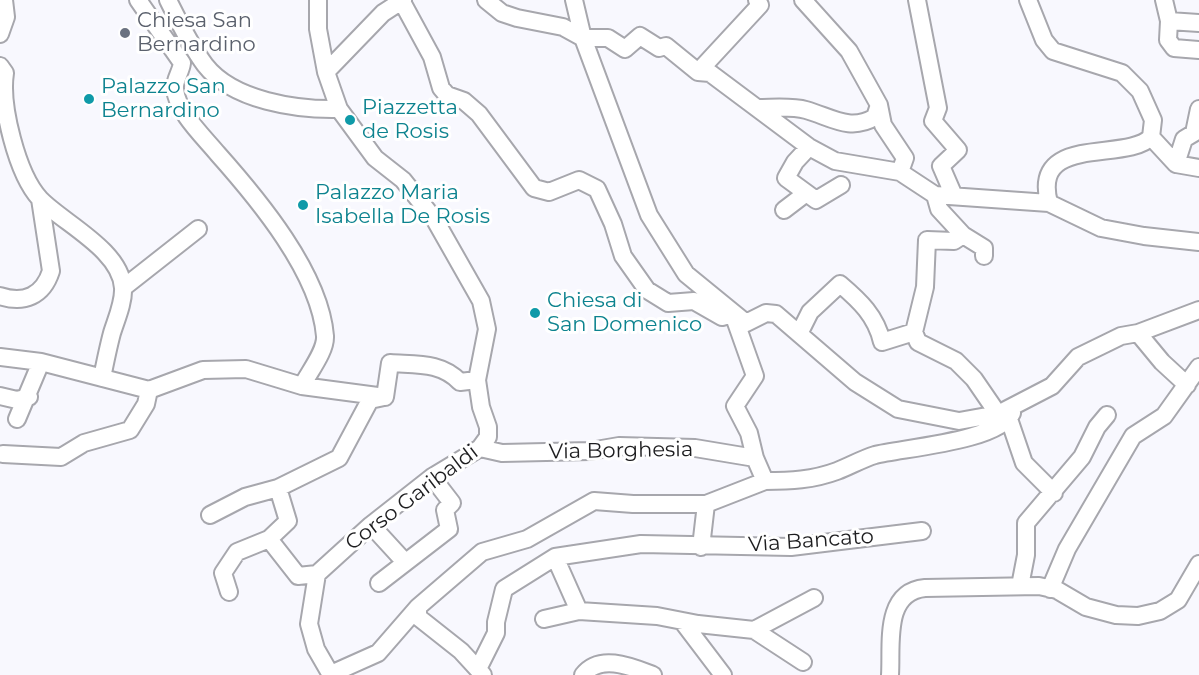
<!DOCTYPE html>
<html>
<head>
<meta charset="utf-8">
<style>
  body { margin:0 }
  canvas { display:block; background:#f8f8fe }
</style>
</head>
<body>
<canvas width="1199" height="675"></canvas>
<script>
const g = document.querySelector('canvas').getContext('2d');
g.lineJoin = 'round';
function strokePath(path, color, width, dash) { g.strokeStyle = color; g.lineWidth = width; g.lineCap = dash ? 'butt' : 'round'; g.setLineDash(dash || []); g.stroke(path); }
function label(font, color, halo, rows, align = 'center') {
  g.font = font + ' Montserrat,sans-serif'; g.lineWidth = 6; g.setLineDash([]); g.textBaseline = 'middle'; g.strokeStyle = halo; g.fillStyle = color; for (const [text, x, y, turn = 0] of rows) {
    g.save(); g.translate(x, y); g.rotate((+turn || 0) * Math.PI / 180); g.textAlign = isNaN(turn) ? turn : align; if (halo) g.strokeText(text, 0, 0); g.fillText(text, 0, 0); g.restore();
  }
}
const street = new Path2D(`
  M138,0L182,63C181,72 174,80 175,89C177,112 203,136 217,153C258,199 320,273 325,336C326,351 309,372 302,386
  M168,0C179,22 190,45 205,65C233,101 297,110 339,109
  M318,0V29L326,72L339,109L375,158L403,180L435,220L481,301L487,329L477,380L481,407L488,427V437L480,448L432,477L371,525L317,574L309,624L316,649L331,675
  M401,0L432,57L441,88L447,95L464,101L479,114L534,188L549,192L579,180L597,189L613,224L623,256L647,290L668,303L694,301L722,317L733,314L755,376L735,406L749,433L755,458
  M486,0L502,13L517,18L563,27L583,38H608L625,49L640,36L659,48L666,46L698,72L710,73L809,147L835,161L900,172
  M574,0L583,38L649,215L686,274L746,323L766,313L776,314L855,382L898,409L959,421L998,414L1052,386L1078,357L1121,336L1138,333L1199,310
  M803,0L849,51L879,105L883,125L905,158L900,172L935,195L1049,203
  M917,0L938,108L933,121L958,150L941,166L954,196
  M1028,0L1044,40L1053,51L1122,73L1140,91L1153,120L1151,137C1126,163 1031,133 1049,203L1101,228L1144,236L1199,242
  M1164,0L1169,21L1199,23
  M1169,21L1168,40L1174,48L1199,50
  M0,34L6,17L4,0
  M0,66L5,73C0,105 17,174 40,199C63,223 121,250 123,288C124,302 116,320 112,333C108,348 105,363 102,378
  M326,72L383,13L403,0
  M698,72L760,5L757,0
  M758,108C773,108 792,106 806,110C831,117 850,132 875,117L879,105
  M1151,137L1176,164L1199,168
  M809,147L795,162L786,178L816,200L841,185
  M1176,164L1184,139L1194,133L1199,109
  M935,195L939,209L963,235L984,248V256
  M784,210L805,194
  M123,288L198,229
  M0,296C24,304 43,296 51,271L40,199
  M800,332L810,312L840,284C860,301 876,316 882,342L914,332L925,287L927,240L954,241L963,235
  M914,332L918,342L956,361L974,379L998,414
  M1138,333L1162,362L1187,385
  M0,357L41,362L149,390L203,370L246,369L302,386L385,397
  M0,396L17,400L29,397
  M385,397L390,363C417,365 441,362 460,382L477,380
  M17,419L41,362
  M1009,419L1024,463L1054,493
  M480,448L502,453L590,451L619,446L695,448L755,458L765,481C790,481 813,480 837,471C850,466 862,459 875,455C903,448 1000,441 1012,413
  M3,454L61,457L84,443L130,430L146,404L149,390
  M210,515L245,497L278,488L339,458L370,400L384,397
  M371,525L404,561
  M269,539L298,576L317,574
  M701,547L706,504
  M555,557L579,611
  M379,583L449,529L445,510L452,503L432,477
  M1020,586L1026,555V523L1082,457L1097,427L1107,415
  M1050,589L1067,549L1133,436L1164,416L1199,367
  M229,592L223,573L237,552L269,539L288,521L278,488
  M544,619L579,611L657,616L698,624L754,630L803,662
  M682,621L723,675
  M754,630L814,598
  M478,669L496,633V622L504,589L555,557L641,544L791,547L922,531
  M331,674L378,653L418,607
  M483,675L461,651L418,617V607L482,552L527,539L594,501L633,504H706L765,481
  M583,675C600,653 632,667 653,675
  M890,675C892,645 883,592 925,588L1039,586L1057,590L1086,607L1116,615L1138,616L1160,611L1178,600L1199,564`);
const markers = [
  [125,33,6,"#6b7280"],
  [89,99,6,"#0f9aa8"],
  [350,120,6,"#0f9aa8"],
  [303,205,6,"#0f9aa8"],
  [535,313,6,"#0f9aa8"]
];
const worshipNames = [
  ["Chiesa San",137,21],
  ["Bernardino",137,45]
];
const cultureNames = [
  ["Palazzo San",101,87],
  ["Bernardino",101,111],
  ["Piazzetta",362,108],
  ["de Rosis",362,132],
  ["Palazzo Maria",315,193],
  ["Isabella De Rosis",315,217],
  ["Chiesa di",547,301],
  ["San Domenico",547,325]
];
const streetNames = [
  ["Via Borghesia",621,451,-1],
  ["Corso Garibaldi",412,498,-37],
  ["Via Bancato",811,541,-4]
];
strokePath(street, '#a7a7ad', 20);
strokePath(street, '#fff', 16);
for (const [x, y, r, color] of markers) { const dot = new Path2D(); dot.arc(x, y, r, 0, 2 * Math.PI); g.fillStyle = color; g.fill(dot); strokePath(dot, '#fff', 2); }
label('21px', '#5b616d', '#fff', worshipNames, 'left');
label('21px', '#0d838f', '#fff', cultureNames, 'left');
label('21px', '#1d1d1f', '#fff', streetNames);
</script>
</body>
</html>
